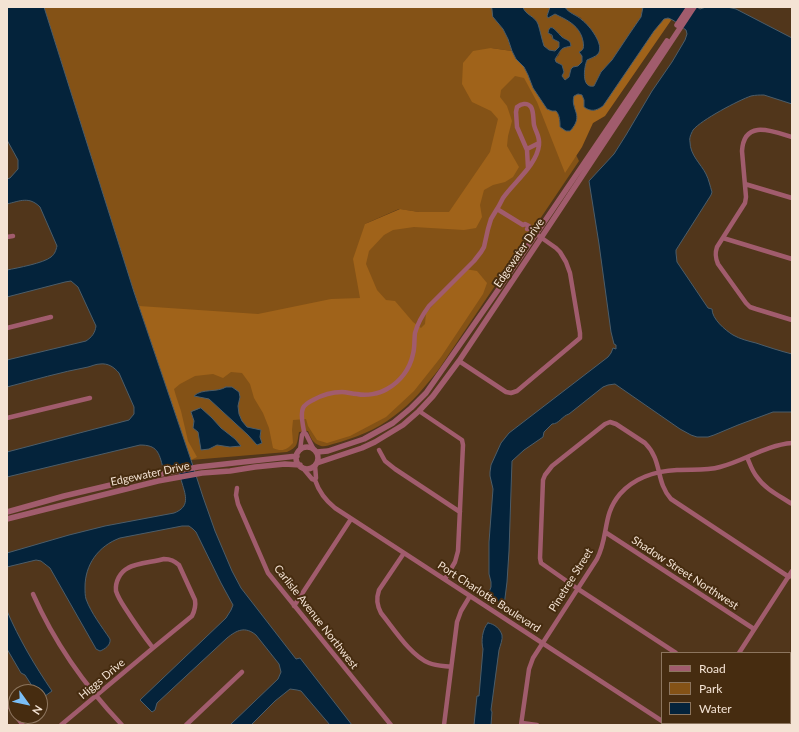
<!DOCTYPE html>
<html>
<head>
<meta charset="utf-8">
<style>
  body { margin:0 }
  #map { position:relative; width:799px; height:732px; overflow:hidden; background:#51361b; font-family:Lato,sans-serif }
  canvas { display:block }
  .frame { position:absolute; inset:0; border:8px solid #f4e3d4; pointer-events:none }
  .legend { position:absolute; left:661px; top:652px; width:130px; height:72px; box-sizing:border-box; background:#462c10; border:1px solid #8c755e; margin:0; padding:5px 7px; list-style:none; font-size:12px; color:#f4e3d4 }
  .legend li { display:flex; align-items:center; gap:8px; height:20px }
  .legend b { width:20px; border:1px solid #8c755e }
  .north { position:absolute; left:8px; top:684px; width:40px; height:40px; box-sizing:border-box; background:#462c10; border:1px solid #8c755e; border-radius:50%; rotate:123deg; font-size:11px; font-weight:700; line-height:16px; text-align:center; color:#f4e3d4 }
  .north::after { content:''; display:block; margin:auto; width:14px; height:18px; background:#7abff8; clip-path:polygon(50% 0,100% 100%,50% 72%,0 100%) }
</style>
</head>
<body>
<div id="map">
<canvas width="799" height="732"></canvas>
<div class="frame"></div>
<ul class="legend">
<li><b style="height:5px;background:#a15c6d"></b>Road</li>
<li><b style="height:11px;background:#845216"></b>Park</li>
<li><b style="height:11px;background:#04233b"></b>Water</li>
</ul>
<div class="north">N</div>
</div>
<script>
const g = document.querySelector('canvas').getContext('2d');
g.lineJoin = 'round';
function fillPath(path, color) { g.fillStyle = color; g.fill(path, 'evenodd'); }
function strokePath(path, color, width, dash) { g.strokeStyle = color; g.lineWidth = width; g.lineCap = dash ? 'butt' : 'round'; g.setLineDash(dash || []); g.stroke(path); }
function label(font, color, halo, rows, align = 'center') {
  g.font = font + ' Lato,sans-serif'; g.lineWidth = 4; g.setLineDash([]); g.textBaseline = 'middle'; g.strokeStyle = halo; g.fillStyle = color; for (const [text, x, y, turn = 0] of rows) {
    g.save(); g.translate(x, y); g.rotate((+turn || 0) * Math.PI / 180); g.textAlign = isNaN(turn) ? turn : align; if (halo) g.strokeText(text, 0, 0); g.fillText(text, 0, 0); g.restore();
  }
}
const green = new Path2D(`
  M44,7H492L493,17L503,29L508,39L512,51L491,48L492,91L530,62L579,161L439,369C425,387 412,403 394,416C376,430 355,438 333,444C329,445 325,447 321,446C312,443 311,438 308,431L299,432C297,444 298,447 287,452L191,460L134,292ZM399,209L419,212L365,224Z
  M523,7H550L547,16L550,17L555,14C558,15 560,17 563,18C577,25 586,35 583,51C582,55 583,60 581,63C579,66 573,68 570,71C570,75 569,79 565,80L562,76V65L556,62L555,59L559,55L560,50L563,48L565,39L561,36L559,33L550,34L553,39L559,42V47C555,53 549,51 544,46C542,41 539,25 536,21C532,16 525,14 523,7Z
  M565,7H643L641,17L630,33L612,60L601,72L594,86C581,89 584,67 587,60L596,56L581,18L566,10Z`);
const forest = new Path2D(`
  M668,18L672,19L605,116L593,123L582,147L565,173L537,102L524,78L515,76L501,90L500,97L507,106L512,121L508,136L507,146L519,167L513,177L505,182L493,185L484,190L480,205L482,217L476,228L464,230L414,227L393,230L384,235L369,251L366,264L377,290L386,300L395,301L413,322L421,328L425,324L426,313L465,269L477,271L487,283L483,294L441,357L414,391L386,417L350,436L327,443L317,440L308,426L306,419L293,420L292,430L293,443C287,450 282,452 273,448L269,428L263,413L254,398L250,384L242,373L231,372L223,378L213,374L195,376L180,384L174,389L176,396L181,411L188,441L197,457L191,460L139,306L258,314L331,299L360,298L353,259L365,224L400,209L419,212H449L490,152L498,119L491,111L472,102L462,84L463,63L473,51L491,48L512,51L516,59L524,67L528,75L533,88L547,109L550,110L556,111L558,113L560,124L566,131H570L573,128L575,107L573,103V96L578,94L582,95L588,109C594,112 598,110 602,106L654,31L664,19Z`);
const water = new Path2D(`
  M7,7H44L134,292L191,460L203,497L215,531L232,571L241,588L296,659L300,658L352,725H330L301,691L297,690L290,689L275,701L251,725H230L278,679L281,672L279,664L256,635C245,626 237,630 227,638L157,703L155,710L152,712L140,700L226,618L231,610L233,605L221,583L196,532L193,529L189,526H182L120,538C98,546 85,565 85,587C85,591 85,596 86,599C91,613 102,627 110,639C111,645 105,649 100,651L96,649L95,647L50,568L41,561L36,560L7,567V553L69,535L105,526L174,513C190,507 186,496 182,483C180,476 179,471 174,466L163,468C159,452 157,445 140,445L7,477V452L129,420L134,414V407L119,373C114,367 108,363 100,364C96,364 92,366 88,367C61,372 34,380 7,387V360L86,341C92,337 95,333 96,326L78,287L71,281L65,282L7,297V270C17,268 44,263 51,257C55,254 56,250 57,246L40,207C29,196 20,201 7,204V179L10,178L18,169V160L7,140Z
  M492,7H523C525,15 535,16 538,24C540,30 542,40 544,46L549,50L555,51L559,47V42L553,39L552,35L548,33C550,20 558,34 562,37C567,41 570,39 571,46C568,47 564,47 562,49C561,49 556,58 555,59L556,62L562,65L564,72L562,76L565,80L569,77L571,69L573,67L578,66L582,62V56L579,52C584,50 584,47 583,41C581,30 573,23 563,18C560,17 558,15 555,14L548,18L547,16L550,7H565C568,13 577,15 582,20C589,25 605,45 598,54C595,57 591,58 587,60C584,67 581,89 594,86L601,72L612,60L630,33L641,17L643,7H697L700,9L706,7H727L736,9L792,38V104L764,95C759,95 756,95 751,96C739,100 701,120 693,130C691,134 689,138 690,142C690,155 701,164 706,174C709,180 710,186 712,192L711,195L676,250V253L677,262L708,308L712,309C712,319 725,330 733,335C740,339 748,341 756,343C768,347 780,351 792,354V412H773L738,425L714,435L708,437H697L691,435L680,429L615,384L608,385L603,387L569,414C562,416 559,424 552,424L544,432L543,437L524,450L512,461L509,551L507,582L504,606L488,595L491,587V582L489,574V542L493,489L490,476V472L491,465L501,443L509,433L608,357L611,353L613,348L616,349V345L614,344L611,332L599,244L589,181L614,154L626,135L652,91L672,62L685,40L687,34L686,30C680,26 675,20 668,18L664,19L654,31L603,106C596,111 591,112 584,107V100L582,95L578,94L574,96C570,110 585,115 570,131H566L560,127C560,122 560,115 556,111H552L547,109L533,88L528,75L524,67L516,59L512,51L508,39L503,29L493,17Z
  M226,387H232L239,392L240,397L238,406L239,414L242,421L247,427L261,430L260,437L262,443L257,445L248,435L209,399L194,396C202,388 217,393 226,387Z
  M201,408L212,418L221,428L235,439L241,446L230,447L217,445L209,449L201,450L198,432L193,428L194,421L191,412Z
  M7,611C19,639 35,666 52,691L41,699L40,698V692H36L25,675L21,673L7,649Z
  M488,623C495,624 500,629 502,635C503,639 500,646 499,650C496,670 494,690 491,710L492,712L491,725H474L477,696H479L483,649C481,642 482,629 488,623Z`);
const minor = new Path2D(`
  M792,137C772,131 744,119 742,151L746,197L745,203L717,247C715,253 715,257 718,264L746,303L750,307L756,309L792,320
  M527,149L539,143
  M745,184L792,198
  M497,209C499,206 501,202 503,198C513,183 537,165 539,145C540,136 536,133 534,125C533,119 534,112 531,107C527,102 521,104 517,107L516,112L517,127L527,150L528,168
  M7,237L13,236
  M723,238L792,259
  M7,328L51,317
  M459,361L506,392L511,393L517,391L580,338V333L570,273L566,262L560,252L556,248L529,229H527
  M419,411L462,440L463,445L458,551L455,562L445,579
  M7,418L90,398
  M304,432C303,424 300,415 303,408C305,404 309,402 313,400C322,395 331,392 342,392C347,392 352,394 357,394C366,396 379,394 387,389C400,382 410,369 413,354C415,347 414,340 415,333C418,322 423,314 429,306L474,261L481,252L484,247L488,229L491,219L497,209L523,225L525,224L529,226V229
  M300,450L302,435L304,432L306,434L313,448
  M379,450L385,461L395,469L460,512
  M747,457C750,464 752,471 757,477C765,489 780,496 792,504
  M315,465L316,478L315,480C319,492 325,500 335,508L662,721
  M302,467L312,479L315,480
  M237,488L236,495L238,504L268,573L391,725
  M605,532L754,629
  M404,553L379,590C376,599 377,605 381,613C394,629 411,656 429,663C436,666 444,666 451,667
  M164,559C171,559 174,561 179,565L195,600C196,606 195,610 192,616L153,648C143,635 134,622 125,608C121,602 118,597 116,591C115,582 120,572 128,568C136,563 154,562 164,559Z
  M33,594C55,644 85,686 122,725
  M294,606L351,519
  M676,653L578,589L541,563L540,558L543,480L545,475L552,466L605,424L610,422L616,424L645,443C663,461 655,481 671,499L789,577
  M739,653L792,571
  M790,689L792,686
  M7,703L16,716
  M16,716L23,725
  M522,723L537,725
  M665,723L668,725
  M784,723L787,725
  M61,725L153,648
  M186,725L242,672
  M444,725L457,622L461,611L470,596
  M521,725L529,669L533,658L597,559C609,536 602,515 620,494C634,478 656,471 677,470C692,469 706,471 720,467C744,461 766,445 792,443
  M767,725L768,723`);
const tertiary = new Path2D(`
  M677,25L689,7
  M296 458a11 11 0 1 1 22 0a11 11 0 1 1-22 0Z
  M317,452L328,451L364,439L393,423L411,408L426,393L498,290L667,41
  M317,463L362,448L375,442L403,425L419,411L433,396L459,361L541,238L694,7
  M7,512L64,496L136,479L172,472L198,467L297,456
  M7,519L158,481L202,473L230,471L255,467L285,464L300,465`);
const streetNames = [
  ["Edgewater Drive",519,253,-56],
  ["Edgewater Drive",150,474,-12],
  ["Shadow Street Northwest",685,573,33],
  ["Pinetree Street",571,580,-58],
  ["Port Charlotte Boulevard",489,597,33],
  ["Carlisle Avenue Northwest",316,617,52],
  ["Higgs Drive",102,679,-40]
];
fillPath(green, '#845216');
fillPath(forest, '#a0631a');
fillPath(water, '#04233b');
strokePath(water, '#4c5d69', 1);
strokePath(minor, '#a15c6d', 4.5);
strokePath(tertiary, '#a15c6d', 5.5);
label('11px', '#f4e3d4', '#462c10', streetNames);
</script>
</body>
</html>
